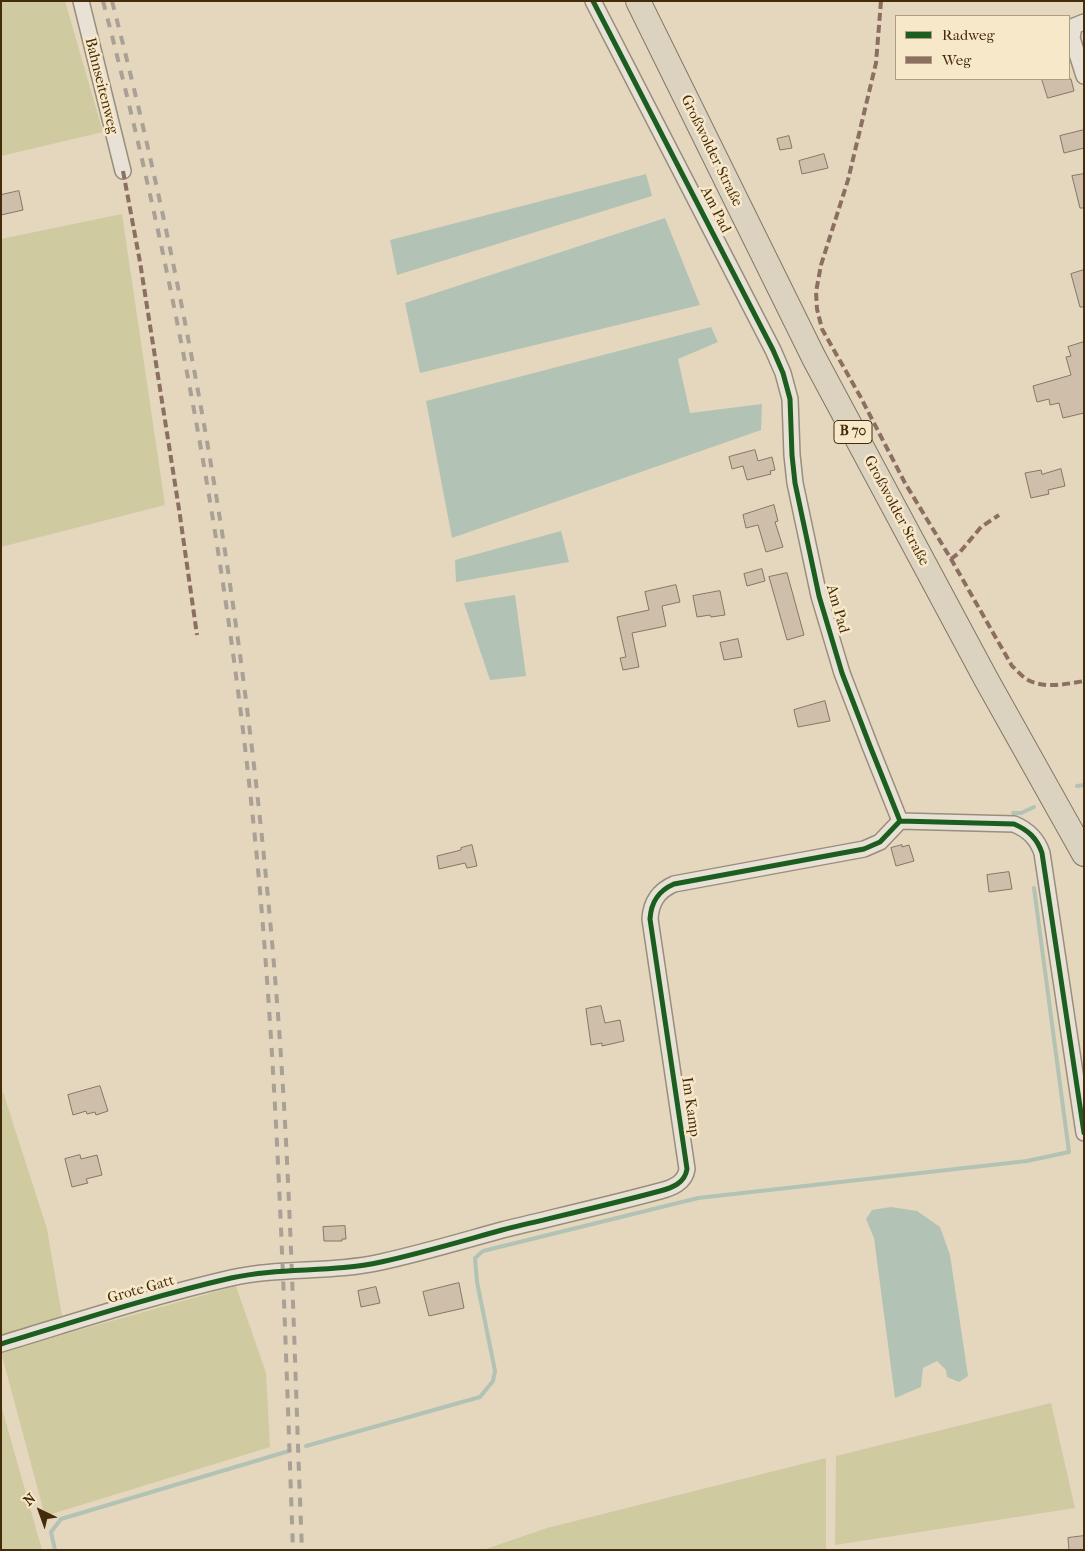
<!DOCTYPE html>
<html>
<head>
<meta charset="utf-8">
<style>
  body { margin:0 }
  #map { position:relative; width:1085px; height:1551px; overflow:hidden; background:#e4d7bd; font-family:"IM FELL French Canon",serif }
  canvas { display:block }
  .frame { position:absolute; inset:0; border:2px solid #442b0a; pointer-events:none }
  .legend { position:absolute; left:895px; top:15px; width:175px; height:65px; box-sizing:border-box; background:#f8e8ca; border:1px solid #b09c7d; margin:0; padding:6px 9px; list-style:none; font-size:15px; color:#442b0a }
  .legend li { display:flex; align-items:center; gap:10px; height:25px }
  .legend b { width:25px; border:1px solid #b09c7d }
  .north { position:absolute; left:15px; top:1486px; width:50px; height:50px; -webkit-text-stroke:4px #f8e8ca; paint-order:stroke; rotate:318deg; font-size:14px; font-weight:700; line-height:20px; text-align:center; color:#442b0a }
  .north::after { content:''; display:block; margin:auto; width:18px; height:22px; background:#442b0a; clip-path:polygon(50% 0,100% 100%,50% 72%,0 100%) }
</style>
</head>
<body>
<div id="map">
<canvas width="1085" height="1551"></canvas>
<div class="frame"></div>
<ul class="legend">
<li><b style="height:6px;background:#1b5e20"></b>Radweg</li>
<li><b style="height:6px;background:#8d6e63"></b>Weg</li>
</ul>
<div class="north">N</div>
</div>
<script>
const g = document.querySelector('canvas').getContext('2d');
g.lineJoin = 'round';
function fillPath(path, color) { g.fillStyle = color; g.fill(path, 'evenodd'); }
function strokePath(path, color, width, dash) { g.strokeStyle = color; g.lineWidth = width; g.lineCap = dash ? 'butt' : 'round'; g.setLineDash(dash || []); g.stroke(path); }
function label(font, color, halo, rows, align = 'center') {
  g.font = font + ' "IM FELL French Canon",serif'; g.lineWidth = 5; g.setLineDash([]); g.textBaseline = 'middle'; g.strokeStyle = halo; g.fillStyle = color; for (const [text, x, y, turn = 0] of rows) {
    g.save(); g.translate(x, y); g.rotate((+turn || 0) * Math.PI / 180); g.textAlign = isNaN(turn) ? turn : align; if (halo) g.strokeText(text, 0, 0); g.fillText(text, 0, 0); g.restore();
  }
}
const green = new Path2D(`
  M1,1H65L103,132L1,156Z
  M122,214L165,505L1,547V239Z
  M3,1092L47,1229L63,1322L1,1337V1093Z
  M236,1286L266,1373L270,1447L45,1516L1,1352Z
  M1051,1403L1075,1508L835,1545L836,1456Z
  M1,1405L42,1550H1Z
  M826,1458V1550H483L547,1528Z`);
const water = new Path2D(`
  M646,174L652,196L397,275L390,240Z
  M665,218L700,305L420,373L405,303Z
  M711,327L718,342L678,359L690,413L762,404L761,430L452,538L426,401Z
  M561,531L569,562L456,582L455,560Z
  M515,595L526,676L490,680L464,603Z
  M891,1207L917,1211L940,1227L950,1255L968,1376L959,1382L947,1377L946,1370L937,1361L923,1368L921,1387L895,1398L874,1238L866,1219L872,1210Z`);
const stream = new Path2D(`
  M1077,786L1084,785
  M1013,813H1021L1034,807
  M306,1446L480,1397L493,1381L495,1371L477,1282L475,1258L483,1251L698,1198L1027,1161L1069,1152L1034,888
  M55,1550L51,1532L61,1519L289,1451`);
const building = new Path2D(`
  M1042,79H1071L1074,91L1048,98Z
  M1084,130V148L1064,153L1060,136Z
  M789,136L792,148L780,150L777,139Z
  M824,154L828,168L802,174L799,161Z
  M1084,174V208H1080L1072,176Z
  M19,191L23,210L1,215V195Z
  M1084,270V307H1080L1071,274Z
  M1084,342V413L1063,418L1059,403L1050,405L1049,399L1037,402L1033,386L1071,375L1066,357L1071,356L1068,347Z
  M755,450L758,461L772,457L775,470L770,471L771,474L747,480L743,466L732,469L729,457Z
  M1061,469L1065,486L1048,490L1049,494L1031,498L1025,473L1041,470L1042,474Z
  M774,505L778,521L775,522L783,547L766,552L758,525L746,528L743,515Z
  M762,569L765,581L747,586L744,574Z
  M787,573L804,635L787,640L769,577Z
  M676,585L680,602L662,606L666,626L632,633L639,667L623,670L620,658L626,657L617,617L649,610L645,592Z
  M720,591L725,615L711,617L710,615L697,617L693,596Z
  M738,639L742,657L724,660L720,643Z
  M825,701L830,721L798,727L794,710Z
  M472,845L477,866L467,868L465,863L439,869L437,856L461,850V848Z
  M902,845V847L909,845L914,861L896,866L891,848Z
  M1009,872L1012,889L989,892L987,875Z
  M601,1006L605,1023L620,1020L624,1041L602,1046V1043L591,1045L586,1009Z
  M100,1086L108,1111L96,1115L95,1112L87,1114L86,1111L73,1115L68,1095Z
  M80,1155L81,1159L97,1155L102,1175L86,1179L88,1183L72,1187L65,1159Z
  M345,1226L346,1239H342V1241H324L323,1227Z
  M459,1283L464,1308L429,1316L423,1292Z
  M376,1287L380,1303L361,1307L358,1291Z
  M1084,1536V1550H1069L1068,1538Z`);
const street = new Path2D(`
  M81,1L123,171
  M593,1L773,350L783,373L790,399L792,455L795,483L819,596L842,673L870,746L900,821
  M1084,22L1074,26L1072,38L1084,76
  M900,821L1014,824C1028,830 1037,838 1042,853L1084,1133
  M1,1344C77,1321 153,1296 231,1278C280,1267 332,1273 381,1262C422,1253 462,1241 502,1230C555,1217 608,1205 660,1191C672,1188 685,1183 687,1169L650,919C651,902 658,891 674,884L864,849L880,842L900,821`);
const primary = new Path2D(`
  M638,1L814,358L986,679L1084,854`);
const rail = new Path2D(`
  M103,1C179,292 233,591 260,891C279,1110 285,1330 293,1550
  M112,1C195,321 248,648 275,977C291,1167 294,1359 302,1550`);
const quiet = new Path2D(`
  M881,1L876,63L848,180L821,265L816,292L817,309L822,329L860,396L905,483L951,559L1012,666C1017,670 1022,677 1028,680C1045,689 1066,684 1084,681
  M123,171L140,262L179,509L197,635
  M951,559L960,552L981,527L999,515`);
const cycleway = new Path2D(`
  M593,1L773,350L783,373L790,399L792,455L795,483L819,596L842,673L870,746L900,821
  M900,821L1014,824C1028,830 1037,838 1042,853L1084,1133
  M1,1344C77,1321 153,1296 231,1278C280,1267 332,1273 381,1262C422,1253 462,1241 502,1230C555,1217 608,1205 660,1191C672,1188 685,1183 687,1169L650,919C651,902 658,891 674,884L864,849L880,842L900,821`);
const shields = [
  [853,432,38]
];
const shieldNames = [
  ["B 70",853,432]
];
const streetNames = [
  ["Bahnseitenweg",101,86,76],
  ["Großwolder Straße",711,151,64],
  ["Am Pad",715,210,63],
  ["Großwolder Straße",896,511,62],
  ["Am Pad",837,609,74],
  ["Im Kamp",690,1107,82],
  ["Grote Gatt",141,1290,-16]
];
fillPath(green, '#cfcaa0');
fillPath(water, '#b2c3b5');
strokePath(stream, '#b2c3b5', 4);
fillPath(building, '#cfbfaa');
strokePath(building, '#827765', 1);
strokePath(street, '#998e7c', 18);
strokePath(primary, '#827765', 26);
strokePath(street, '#e8e1d5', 15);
strokePath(primary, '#dcd2c0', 24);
strokePath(rail, '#a9a195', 4, [9, 9]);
strokePath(quiet, '#8d6e63', 4, [8, 4]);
strokePath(cycleway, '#1b5e20', 5);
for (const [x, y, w] of shields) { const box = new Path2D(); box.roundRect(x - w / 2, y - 11.5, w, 23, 4); g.fillStyle = '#f8e8ca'; g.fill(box); strokePath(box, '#442b0a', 1); }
label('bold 14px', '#442b0a', null, shieldNames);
label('15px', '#442b0a', '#f8e8ca', streetNames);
</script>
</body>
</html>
